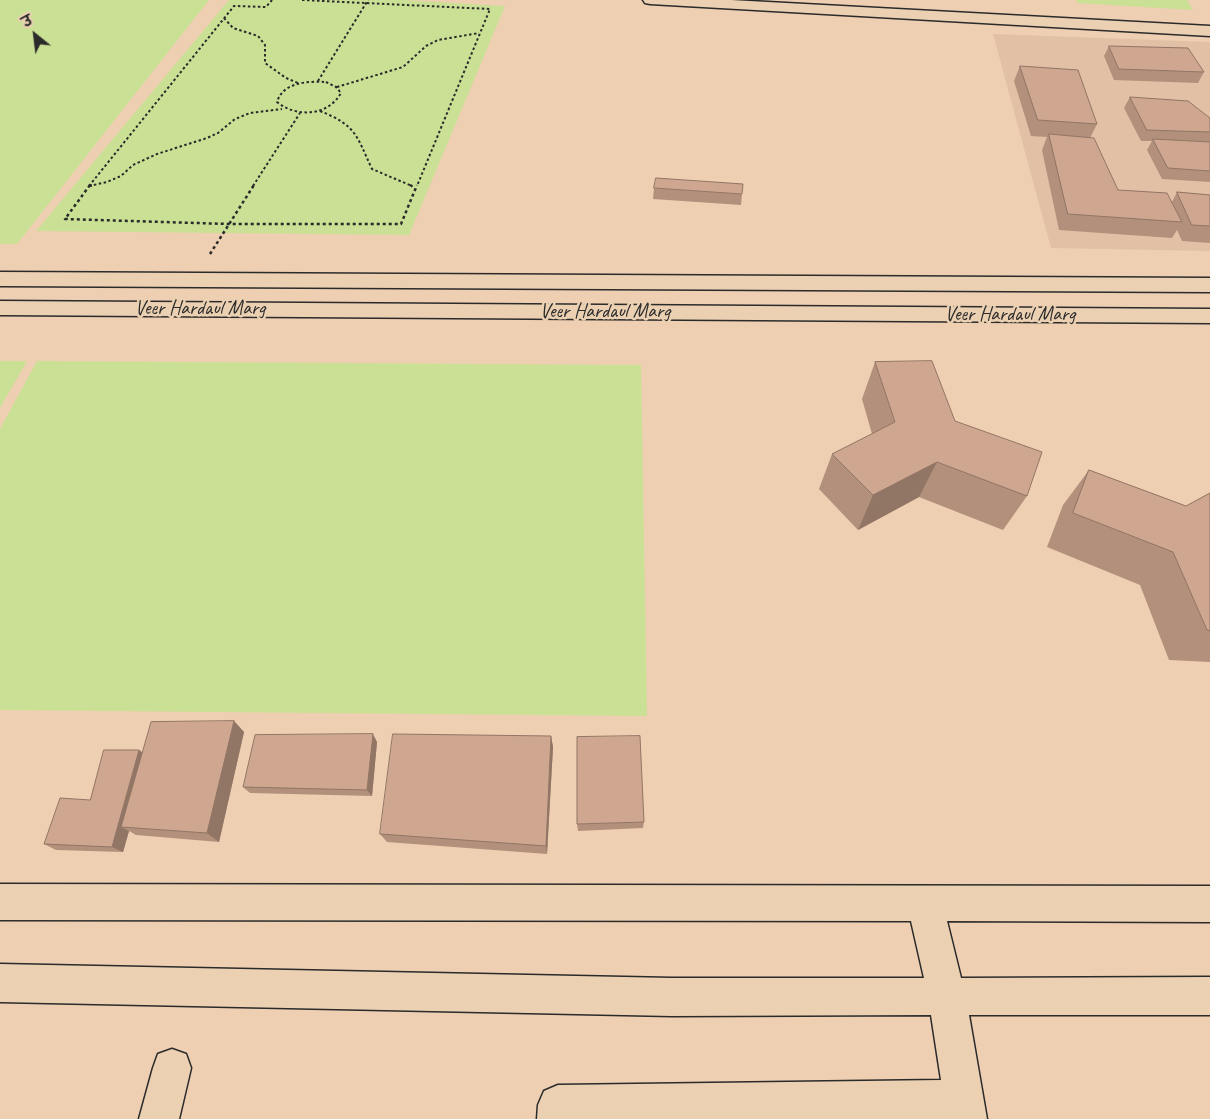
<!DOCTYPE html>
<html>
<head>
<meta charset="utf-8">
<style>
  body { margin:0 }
  #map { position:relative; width:1210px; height:1119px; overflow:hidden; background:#efcfb1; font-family:Caveat,"Playpen Sans Deva",sans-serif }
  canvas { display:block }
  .north { position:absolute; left:10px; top:10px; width:50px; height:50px; -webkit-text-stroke:4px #ebd0b2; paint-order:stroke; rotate:331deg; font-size:14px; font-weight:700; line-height:20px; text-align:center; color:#2b2b2b }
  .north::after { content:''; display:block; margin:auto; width:18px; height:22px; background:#2b2b2b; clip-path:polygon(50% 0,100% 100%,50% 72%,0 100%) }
</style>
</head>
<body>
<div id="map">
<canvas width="1210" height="1119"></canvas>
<div class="north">उ</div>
</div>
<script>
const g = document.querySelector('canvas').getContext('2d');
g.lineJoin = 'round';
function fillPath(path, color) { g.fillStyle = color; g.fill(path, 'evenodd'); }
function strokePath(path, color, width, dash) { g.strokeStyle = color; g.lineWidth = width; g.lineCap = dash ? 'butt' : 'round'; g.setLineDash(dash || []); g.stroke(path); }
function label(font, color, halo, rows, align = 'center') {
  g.font = font + ' Caveat,sans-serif'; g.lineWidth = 5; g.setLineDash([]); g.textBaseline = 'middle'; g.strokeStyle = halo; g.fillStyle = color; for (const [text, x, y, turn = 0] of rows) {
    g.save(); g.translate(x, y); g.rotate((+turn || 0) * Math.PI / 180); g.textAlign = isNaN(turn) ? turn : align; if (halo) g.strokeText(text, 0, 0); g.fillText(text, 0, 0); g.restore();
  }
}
const built = new Path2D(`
  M993,34L1210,42V251L1051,248Z`);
const green = new Path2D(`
  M0,0H209L17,244H0Z
  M229,0H402L505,6L409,235L36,231Z
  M1076,0H1187L1193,10L1078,3Z
  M0,361H27L0,408Z
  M37,361L641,365L647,716L0,710V429Z`);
const pathFar1 = new Path2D(`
  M302,0L490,9L417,186
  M224,18L233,28L258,36L265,45V63L286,78L298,83
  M318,81L368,0
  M326,82L336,87L341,93C328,116 297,118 277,102C283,82 308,81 326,82Z
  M337,87L403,67L426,46L438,40L479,33
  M320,111C357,126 356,135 372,169L412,186
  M89,186L234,6L266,7L272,0
  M89,186L107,182L121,176L133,165L157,154L207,138L218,133L235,119L250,113L282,109
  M253,186L300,113`);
const path = new Path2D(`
  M90,185L65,219L229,224H401L417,185
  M410,185L415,188
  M89,186L93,185
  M210,254L254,185`);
const minor = new Path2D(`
  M643,0H731L1210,26V36L650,4L645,3Z
  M0,272L1210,278V292L0,286Z
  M0,301L1210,309V323L0,315Z
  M0,884L1210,886V922L947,921L961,978L1210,977V1015H969L987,1119H537L538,1105L544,1091L558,1085L941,1080L931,1015L672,1016L0,1002V964L672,978H924L911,921L0,920Z
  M172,1049L186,1054L191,1068L179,1119H139L153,1068L158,1054Z`);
const wall = new Path2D(`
  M1109,46L1204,72L1198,83L1114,80L1104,56Z
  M1020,66L1097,124L1090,138L1118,190L1172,202L1177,192L1210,195V243L1182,241L1177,230L1172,238L1059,230L1042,150L1047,137L1031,136L1014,81Z
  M1130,97L1210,118V182L1162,179L1147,150L1152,141H1141L1124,108Z
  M654,188L742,194L741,205L653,199Z
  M875,362L955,421L1027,496L1003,530L919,497L858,530L819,489L832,454L872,434L862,399Z
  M1089,470L1186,506L1210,493V662L1169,660L1140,585L1047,547L1063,505Z
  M234,721L244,732L219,842L136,835L129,831L123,852L56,850L44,844L90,800L139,750L142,752Z
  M551,736L553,747L547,854L387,842L380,834Z
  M377,742L372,796L250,793L243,787Z
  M644,822L643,828L578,831L577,824Z`);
const shadedWall = new Path2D(`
  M937,462L919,497L858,530L873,495Z
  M234,721L244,732L219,842L207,833Z
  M373,734L377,742L372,796L367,790Z
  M551,736L553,747L547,854L546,846Z
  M139,750L148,757L121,827L129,831L123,852L112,847Z`);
const building = new Path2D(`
  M1109,46L1188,48L1204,72L1119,69Z
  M1020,66L1078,70L1097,124L1038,120Z
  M1130,97L1188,101L1210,118V132L1147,130Z
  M1049,134L1094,138L1118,190L1167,193L1182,222L1068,214Z
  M1153,139L1210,142V171L1168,168Z
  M656,178L743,184L742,194L654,188Z
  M1177,192L1210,195V226L1192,225Z
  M932,361L955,421L1042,452L1027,496L937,462L873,495L832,454L895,422L875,362Z
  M1089,470L1186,506L1210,493V631L1207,630L1173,552L1073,513Z
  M234,721L207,833L121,827L151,722Z
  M373,734L367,790L243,787L255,735Z
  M393,734L551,736L546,846L380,834Z
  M640,736L644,822L577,824V737Z
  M104,750H139L112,847L44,844L60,798L90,800Z`);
const farStreetnames = [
  ["Veer Hardaul Marg",200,309],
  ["Veer Hardaul Marg",605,312],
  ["Veer Hardaul Marg",1010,315]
];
fillPath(built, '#e1c0a5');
fillPath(green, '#cae095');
strokePath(minor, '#2b2b2b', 3);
strokePath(pathFar1, '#2b2b2b', 2, [2.5, 2.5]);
strokePath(path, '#2b2b2b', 2.5, [3, 3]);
fillPath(minor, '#ebd0b2');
fillPath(wall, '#b2907c');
fillPath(shadedWall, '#917565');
fillPath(building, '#cfa790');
strokePath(building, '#917565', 1);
label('20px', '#2b2b2b', '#ebd0b2', farStreetnames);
</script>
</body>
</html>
